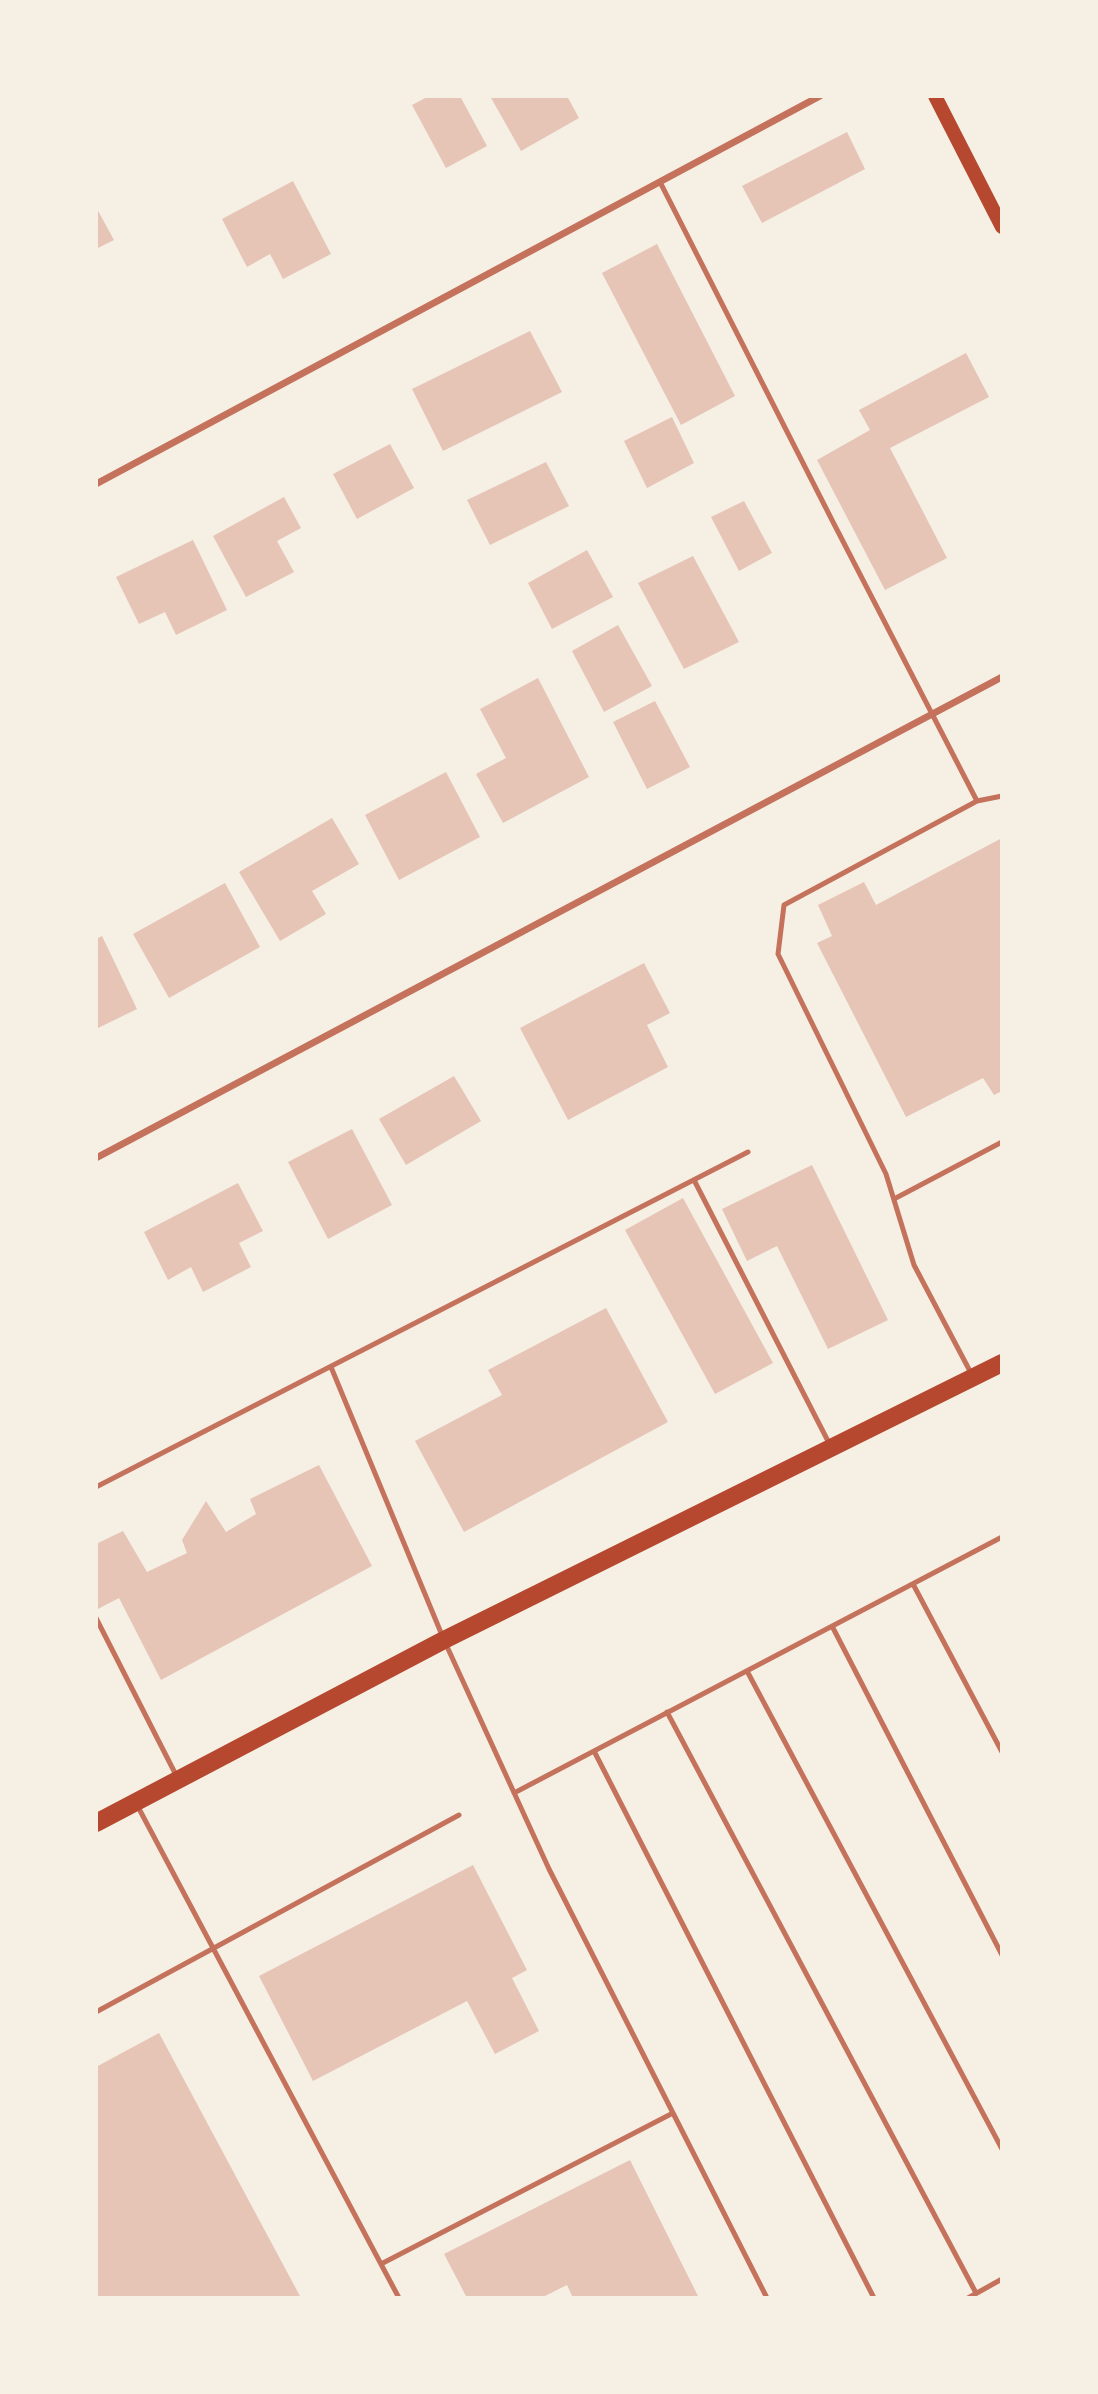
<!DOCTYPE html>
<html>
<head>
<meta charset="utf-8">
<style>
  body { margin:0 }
  #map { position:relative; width:1098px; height:2394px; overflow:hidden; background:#f6efe4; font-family:"Fira Sans Condensed",sans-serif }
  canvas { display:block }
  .frame { position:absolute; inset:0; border:98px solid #f6efe4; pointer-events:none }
</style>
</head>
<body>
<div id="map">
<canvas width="1098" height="2394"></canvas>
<div class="frame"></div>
</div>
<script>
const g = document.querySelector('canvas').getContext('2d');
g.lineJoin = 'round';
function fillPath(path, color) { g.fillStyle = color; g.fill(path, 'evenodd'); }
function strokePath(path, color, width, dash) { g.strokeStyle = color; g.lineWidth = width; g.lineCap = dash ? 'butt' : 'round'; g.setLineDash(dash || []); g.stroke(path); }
const building = new Path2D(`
  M429,96H460L487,146L446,168L412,105Z
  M490,96H567L579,118L521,151Z
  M847,132L865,169L762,223L742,186Z
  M293,181L331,254L283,279L270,254L247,267L222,219Z
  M96,207L114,240L96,249Z
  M657,244L735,396L681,425L602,273Z
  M530,331L562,392L443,451L412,389Z
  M966,353L989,397L890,448L947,558L885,590L817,460L870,430L859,410Z
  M672,417L694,463L647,488L624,441Z
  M390,444L414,488L357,519L333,474Z
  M546,462L569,506L490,545L467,500Z
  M284,497L301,528L277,541L294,572L246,597L213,536Z
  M744,501L772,553L739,571L711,517Z
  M193,540L227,610L176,635L165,612L139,624L116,577Z
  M587,550L613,597L552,629L528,583Z
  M693,556L739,642L684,669L638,583Z
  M618,625L652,686L604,712L572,651Z
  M538,678L589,777L503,823L476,774L506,758L480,709Z
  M655,701L690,767L647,789L613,722Z
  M446,772L480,837L399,880L365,815Z
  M332,818L359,864L312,891L326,914L280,941L239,872Z
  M1002,838V1091L994,1095L983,1078L906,1117L817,943L832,936L818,905L864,882L876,905Z
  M225,883L260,947L169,998L133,934Z
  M102,936L137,1009L96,1029V939Z
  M644,963L670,1013L647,1025L668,1067L568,1120L520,1028Z
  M454,1076L481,1121L406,1165L379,1119Z
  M352,1129L392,1205L328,1239L288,1162Z
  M812,1165L888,1320L828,1349L777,1246L747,1261L722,1209Z
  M238,1183L263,1231L239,1243L251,1267L203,1292L191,1267L168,1280L144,1232Z
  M683,1198L773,1363L715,1394L625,1230Z
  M606,1308L668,1422L464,1532L415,1441L502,1395L488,1370Z
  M319,1465L372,1566L161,1680L119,1598L96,1610V1544L123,1531L147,1572L187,1553L182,1540L206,1501L226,1532L256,1514L250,1499Z
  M473,1865L527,1970L512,1978L539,2031L495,2054L467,2001L313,2081L259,1976Z
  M159,2033L301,2298H96V2067Z
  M630,2160L699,2298H573L567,2285L541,2298H467L444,2254Z`);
const service = new Path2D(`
  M660,182L833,522L977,801L784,905L778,954L886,1174L914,1265L972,1375
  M977,801L1002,796
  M694,1180L830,1445
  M894,1199L1002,1142
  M331,1367L444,1640L549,1869L767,2298
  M96,1487L748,1152
  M913,1584L1002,1752
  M96,1618L177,1777
  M832,1626L1002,1955
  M747,1671L1002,2149
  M667,1712L976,2293
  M594,1751L874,2298
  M514,1793L1002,1537
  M137,1805L399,2298
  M96,2012L459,1815
  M381,2264L673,2113
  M968,2298L1002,2279`);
const minor = new Path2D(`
  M96,484L820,96
  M96,1158L1002,677`);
const secondary = new Path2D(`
  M935,96L1002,227`);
const primary = new Path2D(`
  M96,1823L444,1640L1002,1363`);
fillPath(building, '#e6c5b7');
strokePath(service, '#c5725c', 5);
strokePath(minor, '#c5725c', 7);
strokePath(secondary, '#b5482f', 14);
strokePath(primary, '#b5482f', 18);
</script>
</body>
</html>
